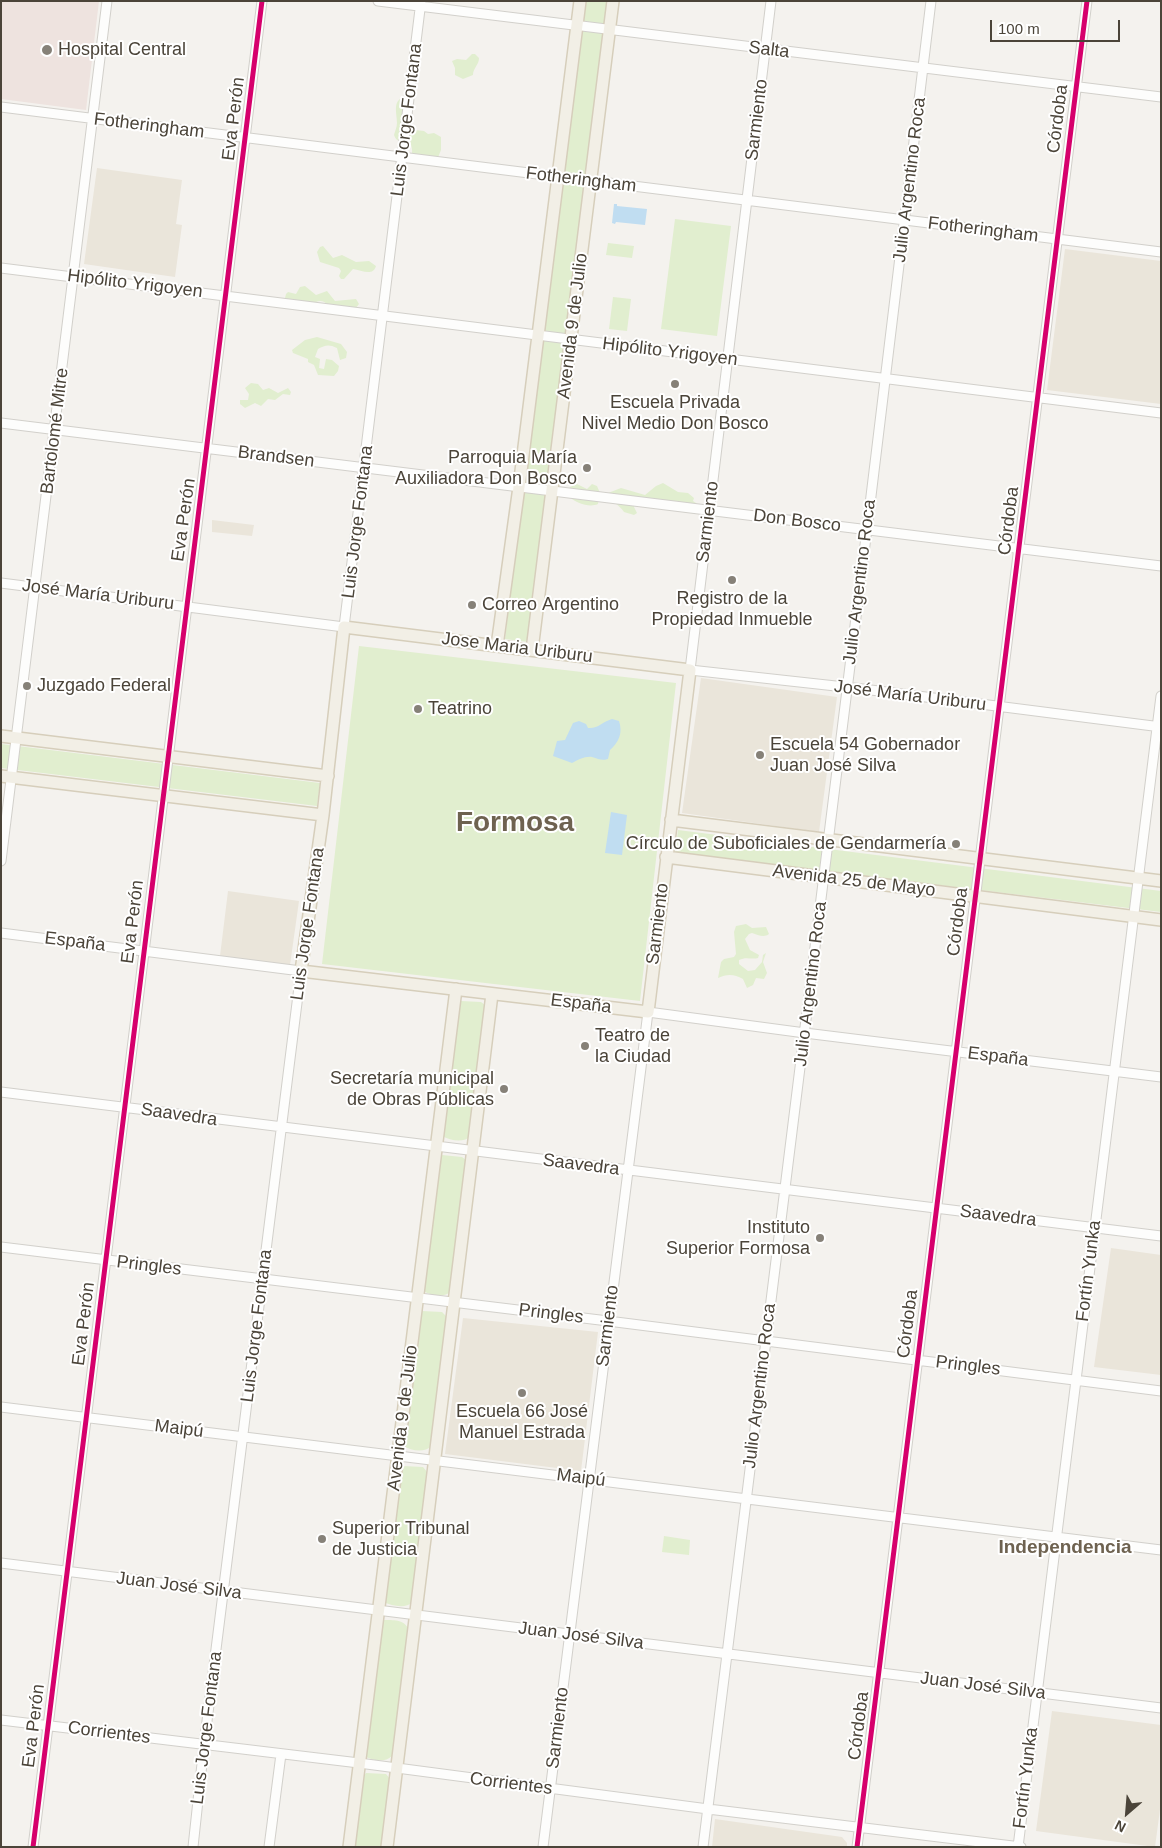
<!DOCTYPE html>
<html>
<head>
<meta charset="utf-8">
<style>
  body { margin:0 }
  #map { position:relative; width:1162px; height:1848px; overflow:hidden; background:#f4f2ee; font-family:Helvetica,sans-serif }
  canvas { display:block }
  .frame { position:absolute; inset:0; border:2px solid #4b4439; pointer-events:none }
  .north { position:absolute; left:1102px; top:1788px; width:50px; height:50px; -webkit-text-stroke:4px #fff; paint-order:stroke; rotate:207deg; font-size:14px; font-weight:700; line-height:20px; text-align:center; color:#4b4439 }
  .north::after { content:''; display:block; margin:auto; width:18px; height:22px; background:#4b4439; clip-path:polygon(50% 0,100% 100%,50% 72%,0 100%) }
  .scale { position:absolute; left:990px; top:20px; width:130px; height:22px; box-sizing:border-box; border:2px solid #4b4439; border-top:0; padding-left:6px; font-size:15px; line-height:18px; white-space:nowrap; color:#4b4439; -webkit-text-stroke:4px #fff; paint-order:stroke }
</style>
</head>
<body>
<div id="map">
<canvas width="1162" height="1848"></canvas>
<div class="frame"></div>
<div class="north">N</div>
<div class="scale">100 m</div>
</div>
<script>
const g = document.querySelector('canvas').getContext('2d');
g.lineJoin = 'round';
function fillPath(path, color) { g.fillStyle = color; g.fill(path, 'evenodd'); }
function strokePath(path, color, width, dash) { g.strokeStyle = color; g.lineWidth = width; g.lineCap = dash ? 'butt' : 'round'; g.setLineDash(dash || []); g.stroke(path); }
function label(font, color, halo, rows, align = 'center') {
  g.font = font + ' Helvetica,sans-serif'; g.lineWidth = 4; g.setLineDash([]); g.textBaseline = 'middle'; g.strokeStyle = halo; g.fillStyle = color; for (const [text, x, y, turn = 0] of rows) {
    g.save(); g.translate(x, y); g.rotate((+turn || 0) * Math.PI / 180); g.textAlign = isNaN(turn) ? turn : align; if (halo) g.strokeText(text, 0, 0); g.fillText(text, 0, 0); g.restore();
  }
}
const education = new Path2D(`
  M97,168L182,180L176,224L182,225L175,277L84,264Z
  M1065,249L1161,261V404L1047,390Z
  M212,520L254,525L252,536L212,532Z
  M701,678L837,697L819,832L682,813Z
  M228,891L299,901L290,965L220,956Z
  M1111,1248L1161,1255V1375L1094,1367Z
  M463,1318L598,1332L581,1471L445,1454Z
  M1052,1711L1161,1725V1802L1155,1847L1036,1831Z
  M715,1819L842,1837L847,1843V1847H712Z`);
const medical = new Path2D(`
  M1,1H99L86,110L1,99Z`);
const green = new Path2D(`
  M585,1H608L528,642L505,639Z
  M472,54H475L479,58C479,65 473,68 473,75L463,79L455,75V68L452,61L457,59L466,60Z
  M404,97L408,98C413,111 410,113 411,124L401,141C397,141 395,138 394,135C395,131 397,127 397,123C397,113 392,101 404,97Z
  M415,130L424,131L428,134L434,133L441,137V150L437,160L414,156L412,153C413,148 409,142 410,133Z
  M675,219L731,226L717,336L661,329Z
  M608,243L634,246L632,258L606,255Z
  M323,246L333,258L342,255L356,262L369,261L376,266C373,277 361,270 353,269L344,279H341L339,276L341,271L339,268L320,262L317,252L320,247Z
  M305,286L316,295L327,291L335,301L356,299L359,304L355,309L339,306L330,309C327,304 324,299 316,302L313,307L289,302L285,298L286,294L288,292L296,294L300,287Z
  M613,297L631,299L627,331L609,329Z
  M317,337L341,344L347,352L346,358L340,360L337,348C329,344 325,345 318,349L315,357L320,359L319,368L324,369L326,359L332,360L339,366L338,371L334,376L318,375L314,365L308,362V359L293,353L292,350L305,340Z
  M251,383L258,384L263,390L269,388L278,393L288,388L291,392L290,395L283,394L275,400L268,399L261,406L255,403L245,408L240,404V400H248L249,394L245,388Z
  M663,483L678,492L688,493L694,498L693,501L699,505L702,511C694,516 671,510 663,507C655,504 643,505 635,504L634,507L637,513L634,515L624,512C619,504 610,502 608,493L621,488L645,495L656,486Z
  M577,484L587,489L592,484L597,486L600,493L598,504C589,508 577,503 569,497L568,491L570,487Z
  M359,646L676,683L640,1001L322,964Z
  M1,744L320,783L317,806L1,768Z
  M678,830L1161,891V912L675,853Z
  M746,924L752,928L766,927L769,934C764,938 758,935 752,933L749,934L745,939L750,950L759,955L758,958C751,960 747,956 739,960V964L748,971L755,970L762,962L763,955L766,953L763,962L767,973L764,979L756,978L753,985L747,988L743,979C734,974 727,974 718,978L721,962L724,959L734,957L736,954L734,932L736,926Z
  M461,1001L481,1002L485,1005L471,1136C464,1143 451,1141 442,1136L458,1006Z
  M442,1155L462,1157L466,1160L452,1291C444,1298 432,1296 423,1291L438,1160Z
  M422,1311L442,1312L447,1317L432,1446C424,1453 412,1451 403,1446L418,1316Z
  M403,1466L423,1467L428,1473L413,1602C405,1609 393,1606 383,1602L399,1471Z
  M664,1536L690,1540L689,1555L662,1552Z
  M383,1620C393,1620 407,1619 409,1632L392,1756C385,1763 373,1761 364,1756Z
  M366,1773L386,1774L391,1780L383,1847H354L362,1778Z`);
const water = new Path2D(`
  M614,204H617V206L647,209L645,225L616,222L615,224L612,223Z
  M612,719L619,721C623,733 619,742 610,750L608,759C601,761 599,759 592,757C585,756 578,760 572,763L553,756L557,741L565,740L573,723L579,721L586,724L588,728C598,729 602,722 612,719Z
  M611,812L627,815L622,855L605,853Z`);
const minor = new Path2D(`
  M378,1L1161,97
  M771,1L690,670L863,689L1161,727
  M1,107L1161,252
  M1,268L1161,413
  M1,423L1161,566
  M1,583L344,627L421,1
  M1,861L107,1
  M1,933L301,971L204,1745L193,1847
  M1,1092L1161,1236
  M1,1247L608,1321L1161,1391
  M1,1407L1161,1550
  M1,1563L1161,1708
  M1,1720L359,1763L708,1809L1021,1847
  M33,1847L262,1
  M269,1847L281,1754
  M543,1847L648,1012L805,1033L1161,1077
  M703,1847L867,529L931,1
  M857,1847L1087,1
  M1018,1847L1161,696`);
const major = new Path2D(`
  M344,627L690,670L648,1012L301,971L323,815Z
  M497,646L519,487L580,1
  M532,650L613,1
  M1,736L328,776
  M1,776L323,815
  M671,820L1161,881
  M666,857L1161,920
  M349,1847L456,989
  M387,1847L492,994`);
const cycleway = new Path2D(`
  M33,1847L262,1
  M857,1847L1087,1`);
const markers = [
  [47,50,6,"#868178"],
  [675,384,5,"#868178"],
  [587,468,5,"#868178"],
  [732,580,5,"#868178"],
  [472,605,5,"#868178"],
  [27,686,5,"#868178"],
  [418,709,5,"#868178"],
  [760,755,5,"#868178"],
  [956,844,5,"#868178"],
  [585,1046,5,"#868178"],
  [504,1089,5,"#868178"],
  [820,1238,5,"#868178"],
  [522,1393,5,"#868178"],
  [322,1539,5,"#868178"]
];
const poiNames = [
  ["Hospital Central",58,50],
  ["Escuela Privada",675,403,"center"],
  ["Nivel Medio Don Bosco",675,424,"center"],
  ["Parroquia María",577,458,"right"],
  ["Auxiliadora Don Bosco",577,479,"right"],
  ["Registro de la",732,599,"center"],
  ["Propiedad Inmueble",732,620,"center"],
  ["Correo Argentino",482,605],
  ["Juzgado Federal",37,686],
  ["Teatrino",428,709],
  ["Escuela 54 Gobernador",770,745],
  ["Juan José Silva",770,766],
  ["Círculo de Suboficiales de Gendarmería",946,844,"right"],
  ["Teatro de",595,1036],
  ["la Ciudad",595,1057],
  ["Secretaría municipal",494,1079,"right"],
  ["de Obras Públicas",494,1100,"right"],
  ["Instituto",810,1228,"right"],
  ["Superior Formosa",810,1249,"right"],
  ["Escuela 66 José",522,1412,"center"],
  ["Manuel Estrada",522,1433,"center"],
  ["Superior Tribunal",332,1529],
  ["de Justicia",332,1550]
];
const streetNames = [
  ["Salta",769,50,7],
  ["Eva Perón",234,119,-83],
  ["Córdoba",1058,119,-83],
  ["Luis Jorge Fontana",407,120,-83],
  ["Sarmiento",757,120,-83],
  ["Fotheringham",149,126,7],
  ["Fotheringham",581,180,7],
  ["Julio Argentino Roca",910,180,-83],
  ["Fotheringham",983,230,7],
  ["Hipólito Yrigoyen",135,284,7],
  ["Avenida 9 de Julio",573,326,-83],
  ["Hipólito Yrigoyen",670,352,7],
  ["Bartolomé Mitre",55,431,-83],
  ["Brandsen",276,457,7],
  ["Eva Perón",184,520,-82],
  ["Don Bosco",797,521,7],
  ["Córdoba",1009,521,-83],
  ["Luis Jorge Fontana",358,522,-83],
  ["Sarmiento",708,522,-83],
  ["Julio Argentino Roca",860,582,-83],
  ["José María Uriburu",98,595,7],
  ["Jose Maria Uriburu",517,648,7],
  ["José María Uriburu",910,696,7],
  ["Avenida 25 de Mayo",854,881,7],
  ["Eva Perón",133,922,-83],
  ["Córdoba",958,922,-83],
  ["Luis Jorge Fontana",308,924,-82],
  ["Sarmiento",658,924,-83],
  ["España",75,942,7],
  ["Julio Argentino Roca",811,984,-83],
  ["España",581,1004,7],
  ["España",998,1057,7],
  ["Saavedra",179,1115,8],
  ["Saavedra",581,1165,7],
  ["Saavedra",998,1216,7],
  ["Pringles",149,1266,7],
  ["Fortín Yunka",1089,1271,-83],
  ["Pringles",551,1314,7],
  ["Eva Perón",84,1324,-83],
  ["Córdoba",908,1324,-83],
  ["Luis Jorge Fontana",257,1326,-83],
  ["Sarmiento",608,1326,-83],
  ["Pringles",968,1366,7],
  ["Julio Argentino Roca",760,1386,-83],
  ["Avenida 9 de Julio",403,1418,-83],
  ["Maipú",179,1429,7],
  ["Maipú",581,1478,7],
  ["Juan José Silva",179,1586,7],
  ["Juan José Silva",581,1636,7],
  ["Juan José Silva",983,1686,7],
  ["Eva Perón",34,1726,-83],
  ["Córdoba",859,1726,-83],
  ["Luis Jorge Fontana",207,1728,-83],
  ["Sarmiento",558,1728,-83],
  ["Corrientes",109,1733,7],
  ["Fortín Yunka",1026,1778,-83],
  ["Corrientes",511,1784,7]
];
const neighbourhoodNames = [
  ["Independencia",1065,1548]
];
const townNames = [
  ["Formosa",515,823]
];
fillPath(education, '#eae5da');
fillPath(medical, '#eee3df');
fillPath(green, '#e1eecf');
fillPath(water, '#c0ddf1');
strokePath(minor, '#d2d0cb', 11);
strokePath(major, '#d6cebb', 14);
strokePath(minor, '#fdfdfc', 9);
strokePath(major, '#f2efe6', 11);
strokePath(cycleway, '#d6006c', 5);
for (const [x, y, r, color] of markers) { const dot = new Path2D(); dot.arc(x, y, r, 0, 2 * Math.PI); g.fillStyle = color; g.fill(dot); strokePath(dot, '#fff', 2); }
label('18px', '#4b4439', '#fff', poiNames, 'left');
label('18px', '#4b4439', '#fff', streetNames);
label('bold 19px', '#6e6250', '#fff', neighbourhoodNames);
label('bold 28px', '#6e6250', '#fff', townNames);
</script>
</body>
</html>
